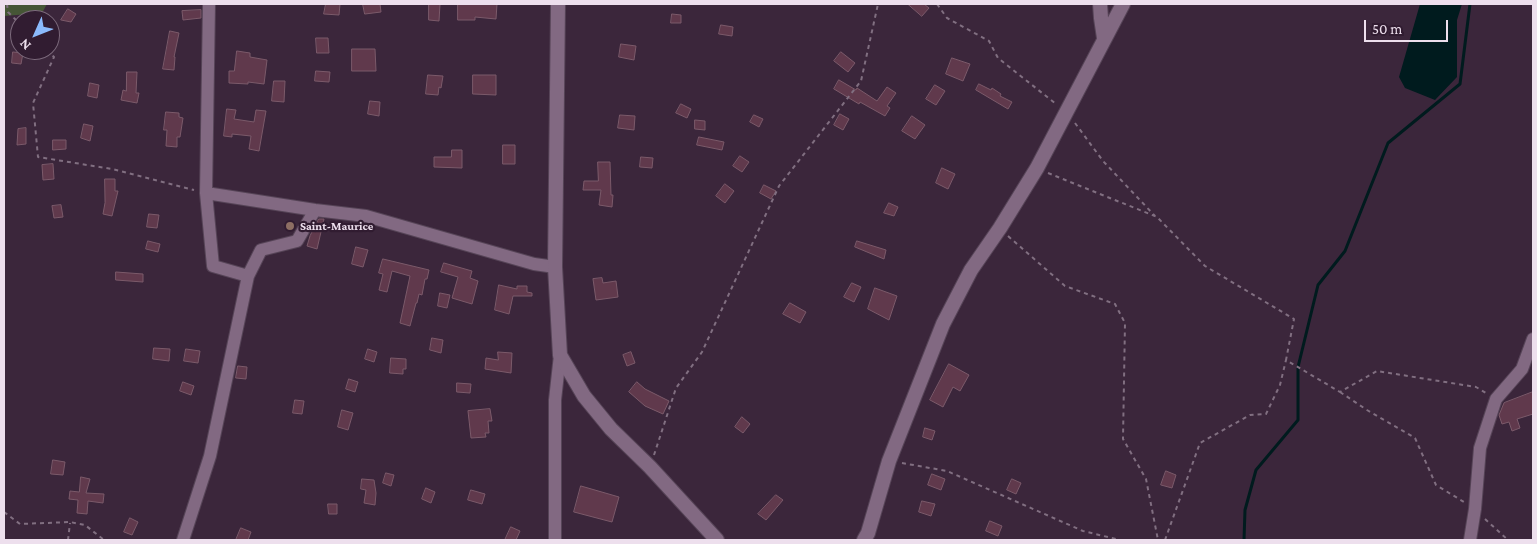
<!DOCTYPE html>
<html>
<head>
<meta charset="utf-8">
<style>
  body { margin:0 }
  #map { position:relative; width:1537px; height:544px; overflow:hidden; background:#3b263b; font-family:"Crimson Pro",serif }
  canvas { display:block }
  .frame { position:absolute; inset:0; border:5px solid #eddfed; pointer-events:none }
  .north { position:absolute; left:10px; top:10px; width:50px; height:50px; box-sizing:border-box; background:#311c31; border:1px solid #7c6a7c; border-radius:50%; rotate:226deg; font-size:14px; font-weight:700; line-height:20px; text-align:center; color:#eddfed }
  .north::after { content:''; display:block; margin:auto; width:18px; height:22px; background:#8bbafc; clip-path:polygon(50% 0,100% 100%,50% 72%,0 100%) }
  .scale { position:absolute; left:1364px; top:20px; width:84px; height:22px; box-sizing:border-box; border:2px solid #eddfed; border-top:0; padding-left:6px; font-size:15px; line-height:18px; white-space:nowrap; color:#eddfed; -webkit-text-stroke:4px #311c31; paint-order:stroke }
</style>
</head>
<body>
<div id="map">
<canvas width="1537" height="544"></canvas>
<div class="frame"></div>
<div class="north">N</div>
<div class="scale">50 m</div>
</div>
<script>
const g = document.querySelector('canvas').getContext('2d');
g.lineJoin = 'round';
function fillPath(path, color) { g.fillStyle = color; g.fill(path, 'evenodd'); }
function strokePath(path, color, width, dash) { g.strokeStyle = color; g.lineWidth = width; g.lineCap = dash ? 'butt' : 'round'; g.setLineDash(dash || []); g.stroke(path); }
function label(font, color, halo, rows, align = 'center') {
  g.font = font + ' "Crimson Pro",serif'; g.lineWidth = 4.5; g.setLineDash([]); g.textBaseline = 'middle'; g.strokeStyle = halo; g.fillStyle = color; for (const [text, x, y, turn = 0] of rows) {
    g.save(); g.translate(x, y); g.rotate((+turn || 0) * Math.PI / 180); g.textAlign = isNaN(turn) ? turn : align; if (halo) g.strokeText(text, 0, 0); g.fillText(text, 0, 0); g.restore();
  }
}
const green = new Path2D(`
  M4,4H47L42,13L4,16Z`);
const water = new Path2D(`
  M1420,4H1462L1457,20V77L1435,100L1405,88L1399,77Z`);
const stream = new Path2D(`
  M1244,540L1245,510L1256,470L1298,420V367L1318,285L1345,251L1388,143L1460,84L1470,4`);
const building = new Path2D(`
  M326,4H340L339,15L324,14Z
  M363,4H380L381,12L365,14Z
  M429,4H440L439,21L429,20Z
  M458,4H497L496,19L475,17V20H458Z
  M908,4H924L929,8L922,16Z
  M68,9L76,14L71,22L61,20Z
  M201,10V18L183,20L182,11Z
  M672,14L681,15V23H671Z
  M721,25L733,27L732,36L719,34Z
  M170,31L179,33L174,57H175L174,70L163,69Z
  M316,38H328L329,53H317Z
  M621,44L636,46L634,60L619,57Z
  M352,49H375L376,71H352Z
  M237,51L250,53V57L267,60L264,84L248,82V84L229,83V71H234Z
  M13,52L23,53L21,64L12,63Z
  M841,52L855,63L848,72L834,61Z
  M952,58L970,64L963,81L946,74Z
  M316,71L330,72L329,82L315,81Z
  M127,72H137L136,93H139L137,103L121,100L123,90L126,91Z
  M428,75L443,76L441,88L439,87L438,95L426,94Z
  M473,75H496V95L473,94Z
  M839,80L856,90L857,88L877,101L887,87L896,93L887,106L890,108L885,116L860,102L859,104L834,89Z
  M274,81H285L284,102L272,101Z
  M90,83L99,85L97,98L88,96Z
  M979,84L991,90L992,88L1001,94L1000,96L1012,102L1008,109L976,90Z
  M935,85L945,91L936,105L926,99Z
  M370,101L380,102L379,116L368,114Z
  M681,104L691,109L687,118L676,113Z
  M227,109L236,110L234,119L254,122L256,110L266,111L259,151L249,149L251,136L232,134V137L224,136Z
  M166,112L179,113V117L183,118L180,137H177V147L166,146L167,130H164Z
  M840,114L849,119L843,130L834,125Z
  M620,115L635,116L634,130L618,128Z
  M754,115L763,119L759,127L750,122Z
  M912,116L925,125L915,139L902,131Z
  M695,120L705,121V130L695,129Z
  M84,124L93,126L90,141L81,138Z
  M26,128V144L17,145L18,129Z
  M699,137L724,142L722,150L697,145Z
  M53,140H66V149L53,150Z
  M503,145H515V164H503Z
  M452,150H462V168L434,167V157H451Z
  M740,156L749,162L742,172L733,166Z
  M641,157L653,158L652,168L640,167Z
  M598,162H610L611,195H613L612,207L599,205L601,190H583L584,181H598Z
  M53,164L54,179L43,180L42,165Z
  M942,168L955,174L948,189L936,183Z
  M105,179H115V191H118L112,216L103,214L105,203Z
  M725,184L734,191L725,203L716,196Z
  M764,185L776,191L771,199L760,193Z
  M889,203L898,207L894,216L884,213Z
  M61,205L63,217L54,218L52,206Z
  M149,214L159,215L157,228L147,227Z
  M319,219H324L317,249L307,246L310,236Z
  M148,241L160,244L158,252L146,249Z
  M857,241L886,250L884,259L855,247Z
  M356,247L368,250L363,267L352,264Z
  M383,259L429,270L427,279H425L422,295L419,294L417,303H416L410,326L400,323L410,276L392,271L387,292L379,290L383,274L379,273Z
  M444,263L472,271L470,278L478,281L472,304L452,298L458,277L441,272Z
  M116,272L143,274V282L116,280Z
  M602,278L603,283L616,281L618,297L596,300L593,279Z
  M852,283L861,287L854,302L844,297Z
  M499,285L517,289V286H527V292L532,293V296H513L509,314L495,310Z
  M875,288L897,296L889,320L868,309Z
  M440,293L450,295L447,308L438,306Z
  M790,303L806,312L800,323L783,314Z
  M432,338L443,340L441,353L430,350Z
  M154,348L170,349L169,361L153,359Z
  M186,349L200,351L198,363L184,361Z
  M368,349L377,352L374,362L365,359Z
  M498,352L512,353L511,373L485,369L486,358L498,360Z
  M631,352L635,363L627,366L623,355Z
  M391,358L406,359V369H403V374L390,373Z
  M949,364L969,375L960,391L953,387L943,407L930,400Z
  M238,366L247,367L246,379L236,378Z
  M349,379L358,382L355,392L346,389Z
  M183,382L194,386L191,395L180,391Z
  M637,382L645,389L669,401L663,414L645,406L629,392Z
  M457,383L471,384L470,393L457,392Z
  M1533,392V414L1517,419L1520,428L1512,431L1509,422L1502,424L1499,415L1504,403Z
  M295,400L304,401L302,414L293,413Z
  M490,409L492,421H488L489,433H485L486,437L471,438L468,411Z
  M342,410L353,413L348,430L338,427Z
  M742,417L750,424L743,433L735,427Z
  M925,428L935,431L932,440L923,437Z
  M53,460L65,462L63,475L51,474Z
  M1166,471L1176,475L1172,488L1161,485Z
  M386,473L394,475L391,486L383,483Z
  M932,474L945,479L941,490L928,485Z
  M81,477L90,479L86,493L104,494L103,503L88,501L87,514L77,513L78,500L69,499L70,491L79,492Z
  M362,479L374,480L376,493L375,505L364,503L366,490L361,489Z
  M1012,479L1021,483L1016,494L1007,490Z
  M581,486L619,497L612,522L574,512Z
  M426,488L435,492L431,503L422,499Z
  M471,490L485,494L482,504L468,500Z
  M776,495L783,500L766,520L758,514Z
  M922,501L935,504L931,516L919,512Z
  M328,504H337V514H329Z
  M130,518L138,522L132,535L124,532Z
  M990,521L1002,526L998,536L986,531Z
  M511,527L520,531L516,540H505Z
  M241,528L251,532L248,540H236Z`);
const path = new Path2D(`
  M7,4L8,12L20,24
  M937,4L947,18L989,41L998,58L1056,104
  M47,50L54,57L33,103L38,157L112,169L194,190
  M1075,123L1103,161L1155,216
  M1048,173L1157,217L1205,266L1294,319L1286,360L1340,392L1377,371L1476,387L1486,393
  M1008,236L1065,286L1115,304L1125,323L1123,439L1146,479L1158,540
  M1340,392L1367,410L1415,438L1436,485L1464,502
  M654,455L676,388L702,352L779,186L861,81L878,4
  M902,463L947,471L1083,531L1120,540
  M4,512L20,524L70,522L85,525L104,540
  M1485,519L1508,540
  M68,540L70,523
  M1165,540L1200,443L1250,415L1266,414L1280,385L1286,360`);
const minor = new Path2D(`
  M206,193L315,210L366,216L534,264L555,267
  M248,276L261,250L297,241L315,210
  M183,540L210,456L248,276L213,266L206,193L209,4
  M555,540V400L560,355
  M1470,540L1475,509L1480,448L1496,399L1522,369L1533,339`);
const tertiary = new Path2D(`
  M1100,4L1101,18L1104,38
  M864,540L868,533L889,461L943,324L971,270L1000,228L1037,168L1123,4`);
const secondary = new Path2D(`
  M558,4L555,267L560,355L584,396L611,429L650,467L717,540`);
const markers = [
  [290,226,5,"#8d6e63"]
];
const poiNames = [
  ["Saint-Maurice",300,226]
];
fillPath(green, '#465636');
fillPath(water, '#001b1e');
strokePath(stream, '#001b1e', 3);
fillPath(building, '#60394c');
strokePath(building, '#7b5a6a', 1);
strokePath(minor, '#564457', 14);
strokePath(tertiary, '#564457', 16);
strokePath(secondary, '#564457', 16);
strokePath(path, '#816f81', 2, [4, 4]);
strokePath(minor, '#826982', 12);
strokePath(tertiary, '#826982', 14);
strokePath(secondary, '#826982', 14);
for (const [x, y, r, color] of markers) { const dot = new Path2D(); dot.arc(x, y, r, 0, 2 * Math.PI); g.fillStyle = color; g.fill(dot); strokePath(dot, '#311c31', 2); }
label('bold 12px', '#eddfed', '#311c31', poiNames, 'left');
</script>
</body>
</html>
